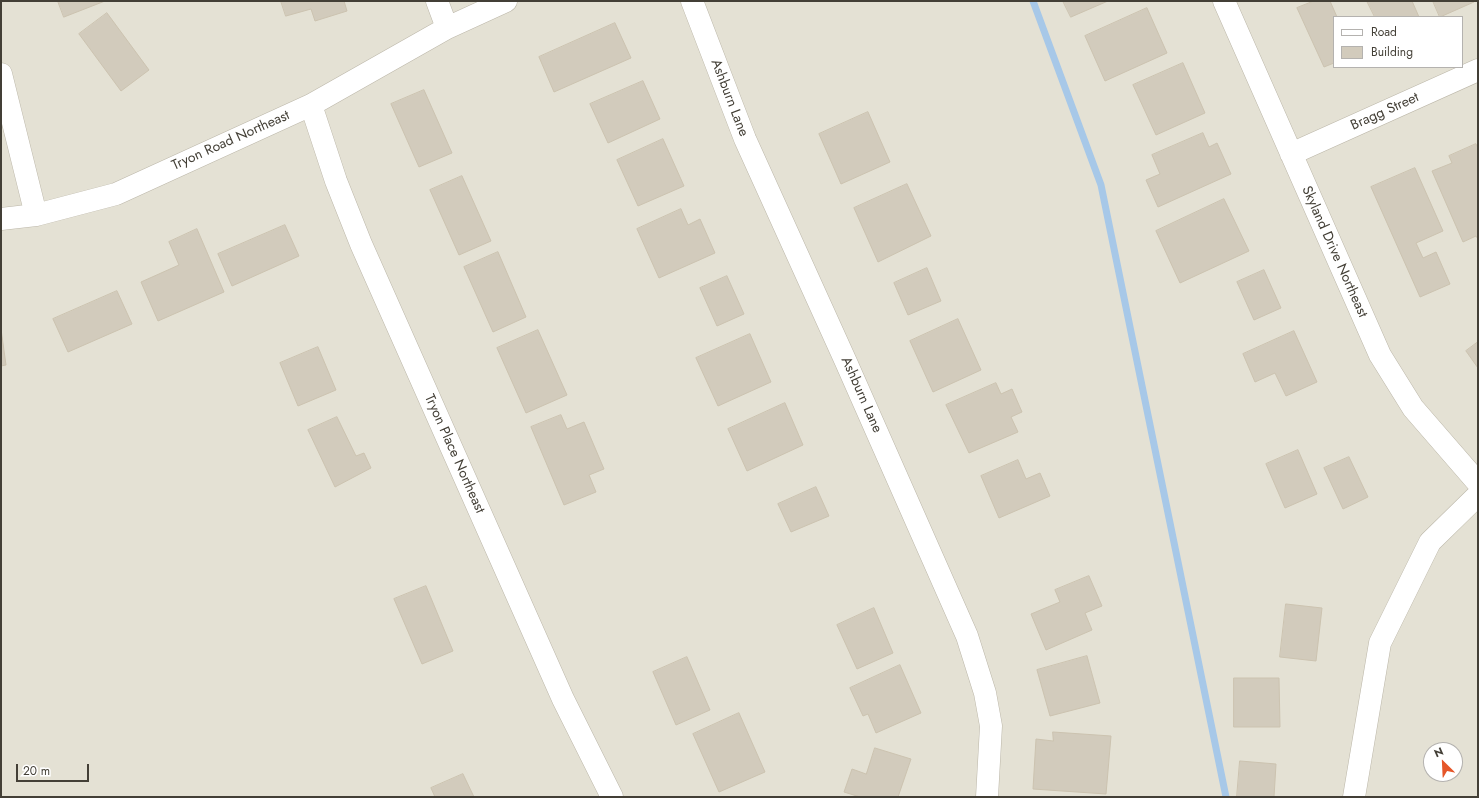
<!DOCTYPE html>
<html>
<head>
<meta charset="utf-8">
<style>
  body { margin:0 }
  #map { position:relative; width:1479px; height:798px; overflow:hidden; background:#f1efe6; font-family:Jost,sans-serif }
  canvas { display:block }
  .frame { position:absolute; inset:0; border:2px solid #433f36; pointer-events:none }
  .legend { position:absolute; left:1333px; top:16px; width:130px; height:52px; box-sizing:border-box; background:#fff; border:1px solid #b4b2af; margin:0; padding:5px 7px; list-style:none; font-size:12px; color:#433f36 }
  .legend li { display:flex; align-items:center; gap:8px; height:20px }
  .legend b { width:20px; border:1px solid #b4b2af }
  .north { position:absolute; left:1423px; top:742px; width:40px; height:40px; box-sizing:border-box; background:#fff; border:1px solid #b4b2af; border-radius:50%; rotate:336deg; font-size:11px; font-weight:700; line-height:16px; text-align:center; color:#433f36 }
  .north::after { content:''; display:block; margin:auto; width:14px; height:18px; background:#e55629; clip-path:polygon(50% 0,100% 100%,50% 72%,0 100%) }
  .scale { position:absolute; left:16px; top:764px; width:73px; height:18px; box-sizing:border-box; border:2px solid #433f36; border-top:0; padding-left:5px; font-size:12px; line-height:14px; white-space:nowrap; color:#433f36; -webkit-text-stroke:3px #fff; paint-order:stroke }
</style>
</head>
<body>
<div id="map">
<canvas width="1479" height="798"></canvas>
<div class="frame"></div>
<ul class="legend">
<li><b style="height:5px;background:#fff"></b>Road</li>
<li><b style="height:11px;background:#d2cbbc"></b>Building</li>
</ul>
<div class="north">N</div>
<div class="scale">20 m</div>
</div>
<script>
const g = document.querySelector('canvas').getContext('2d');
g.lineJoin = 'round';
function fillPath(path, color) { g.fillStyle = color; g.fill(path, 'evenodd'); }
function strokePath(path, color, width, dash) { g.strokeStyle = color; g.lineWidth = width; g.lineCap = dash ? 'butt' : 'round'; g.setLineDash(dash || []); g.stroke(path); }
function label(font, color, halo, rows, align = 'center') {
  g.font = font + ' Jost,sans-serif'; g.lineWidth = 4; g.setLineDash([]); g.textBaseline = 'middle'; g.strokeStyle = halo; g.fillStyle = color; for (const [text, x, y, turn = 0] of rows) {
    g.save(); g.translate(x, y); g.rotate((+turn || 0) * Math.PI / 180); g.textAlign = isNaN(turn) ? turn : align; if (halo) g.strokeText(text, 0, 0); g.fillText(text, 0, 0); g.restore();
  }
}
const residential = new Path2D(`
  M1,1H1478V797H1ZM1334,17H1462V67H1334ZM1431,750H1455V774H1431Z`);
const stream = new Path2D(`
  M1033,1L1101,185L1226,797`);
const building = new Path2D(`
  M58,1H105L64,17Z
  M281,1H344L347,11L315,21L311,9L286,16Z
  M1063,1H1108L1071,17Z
  M1314,1H1330L1337,17H1334V63L1324,67L1297,8Z
  M1367,1H1412L1419,17H1375Z
  M1433,1H1473L1474,2L1440,17Z
  M1147,8L1167,53L1105,81L1085,36Z
  M107,13L149,70L121,91L79,34Z
  M615,23L631,58L554,92L539,57Z
  M1183,63L1205,113L1156,135L1133,85Z
  M643,81L660,119L608,143L590,104Z
  M424,90L452,153L419,167L391,104Z
  M868,112L890,162L841,184L819,134Z
  M1203,133L1209,147L1217,143L1231,174L1158,207L1146,180L1160,174L1152,155Z
  M663,139L684,186L638,206L617,160Z
  M1476,144L1478,148V239L1476,236L1463,242L1432,171L1452,163L1449,156Z
  M1415,168L1443,231L1416,243L1423,258L1436,252L1450,284L1420,297L1371,187Z
  M462,176L491,241L459,255L430,190Z
  M907,184L931,236L878,262L854,208Z
  M1224,199L1249,251L1180,283L1156,231Z
  M681,209L688,225L700,219L715,253L659,278L637,229Z
  M285,225L299,256L232,286L218,254Z
  M197,229L224,292L158,321L141,282L179,265L169,242Z
  M498,252L526,317L493,332L464,267Z
  M927,268L941,301L908,315L894,283Z
  M1264,270L1281,308L1254,320L1237,282Z
  M727,276L744,314L717,326L700,288Z
  M117,291L132,324L68,352L53,319Z
  M958,319L981,370L933,392L910,341Z
  M1,329L6,365L1,366Z
  M538,330L567,395L526,413L497,348Z
  M1294,331L1317,382L1286,396L1275,373L1255,382L1243,354Z
  M750,334L771,382L718,406L696,358Z
  M1478,342V368L1466,351Z
  M318,347L336,390L298,406L280,363Z
  M996,383L1001,394L1012,389L1022,412L1011,417L1018,432L969,453L946,405Z
  M785,403L803,445L747,471L728,429Z
  M561,415L567,429L584,422L604,469L589,475L596,492L564,505L531,427Z
  M337,417L356,456L364,453L371,468L335,487L308,430Z
  M1298,450L1317,494L1285,508L1266,464Z
  M1349,457L1368,497L1343,509L1324,468Z
  M1018,460L1026,479L1040,473L1050,496L999,518L981,476Z
  M816,487L829,516L791,532L778,504Z
  M1089,576L1102,606L1085,613L1092,630L1046,650L1031,614L1060,602L1055,590Z
  M426,586L453,651L422,664L394,599Z
  M1286,604L1322,608L1316,661L1280,657Z
  M874,608L893,653L857,669L837,625Z
  M1087,656L1100,703L1050,716L1037,670Z
  M687,657L710,710L676,725L653,672Z
  M900,665L921,713L876,733L868,714L863,716L850,688Z
  M1234,678H1279L1280,727H1234Z
  M739,713L765,772L719,792L693,734Z
  M1053,732L1111,736L1106,794L1033,789L1036,739L1053,741Z
  M875,748L911,759L898,797H860L844,792L852,769L866,774Z
  M1240,761L1276,764L1274,797H1237Z
  M463,774L474,797H435L431,788Z`);
const minor = new Path2D(`
  M437,1L447,28
  M692,1L745,139L846,362L967,636L985,693L991,726L987,797
  M1224,1L1380,355L1413,408L1478,483
  M1,74L36,215
  M311,105L336,181L361,244L563,699L612,797
  M1291,154L1478,70
  M1,219L36,215L116,194L311,105L447,28L506,1
  M1354,797L1380,643L1430,542L1478,495`);
const streetNames = [
  ["Ashburn Lane",729,98,69],
  ["Bragg Street",1385,112,-24],
  ["Tryon Road Northeast",231,141,-24],
  ["Skyland Drive Northeast",1334,252,66],
  ["Ashburn Lane",861,395,66],
  ["Tryon Place Northeast",454,454,66]
];
fillPath(residential, '#e4e1d4');
strokePath(stream, '#a7c8e8', 7);
fillPath(building, '#d2cbbc');
strokePath(building, '#ccc3b0', 1);
strokePath(minor, '#bcb7a9', 23);
strokePath(minor, '#fff', 22);
label('14px', '#433f36', '#fff', streetNames);
</script>
</body>
</html>
